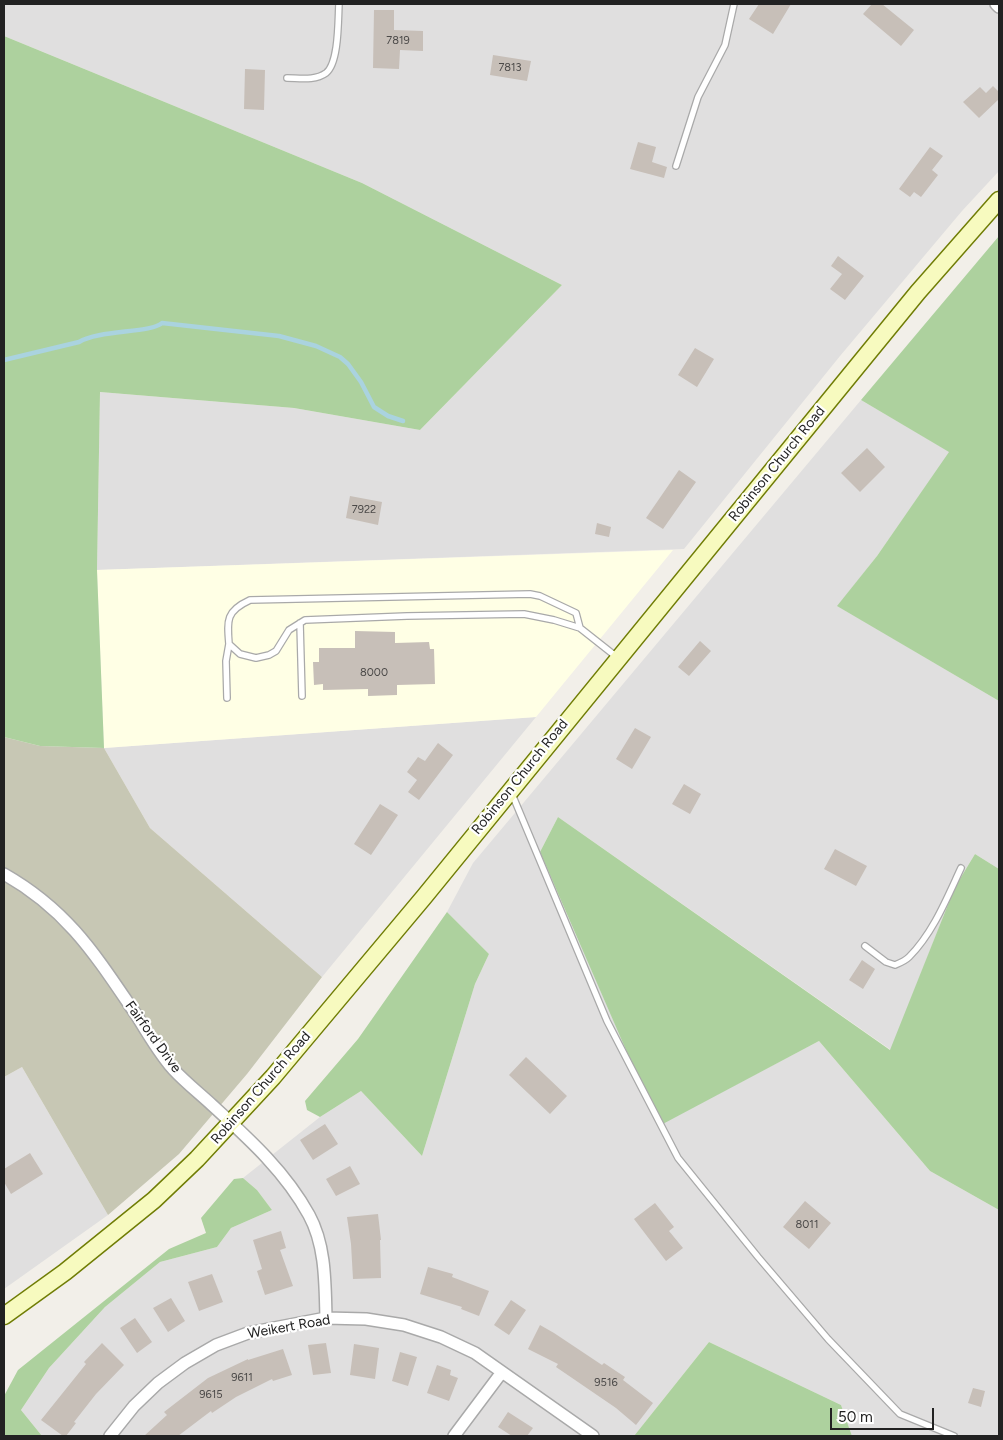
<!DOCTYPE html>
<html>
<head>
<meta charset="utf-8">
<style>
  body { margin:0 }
  #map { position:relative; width:1003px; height:1440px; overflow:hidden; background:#f2efe9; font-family:Figtree,sans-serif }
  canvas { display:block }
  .frame { position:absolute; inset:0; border:5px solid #222; pointer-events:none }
  .scale { position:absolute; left:830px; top:1408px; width:104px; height:22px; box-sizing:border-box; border:2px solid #222; border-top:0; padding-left:6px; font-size:15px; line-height:18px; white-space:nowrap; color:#222; -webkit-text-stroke:4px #fff; paint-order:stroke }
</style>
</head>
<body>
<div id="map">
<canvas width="1003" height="1440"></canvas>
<div class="frame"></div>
<div class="scale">50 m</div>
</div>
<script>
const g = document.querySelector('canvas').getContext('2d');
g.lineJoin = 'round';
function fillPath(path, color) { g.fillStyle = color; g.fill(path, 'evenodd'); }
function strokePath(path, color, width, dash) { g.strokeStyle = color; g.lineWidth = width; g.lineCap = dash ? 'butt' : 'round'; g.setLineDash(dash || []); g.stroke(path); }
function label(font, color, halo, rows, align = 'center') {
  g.font = font + ' Figtree,sans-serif'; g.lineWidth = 4.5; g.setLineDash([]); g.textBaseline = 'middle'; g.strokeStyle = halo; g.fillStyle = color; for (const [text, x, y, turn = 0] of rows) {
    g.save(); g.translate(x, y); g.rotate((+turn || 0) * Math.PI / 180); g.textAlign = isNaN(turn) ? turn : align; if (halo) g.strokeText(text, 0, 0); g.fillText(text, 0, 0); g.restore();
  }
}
const residential = new Path2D(`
  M4,4H999V171L962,211L840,356L684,549L97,570L100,392L294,408L420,430L562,285L362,183L4,36Z
  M861,400L950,452L877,556L838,606L999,701V869L975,854L955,887L891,1050L558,817L540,852L659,1125L819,1041L930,1171L999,1210V1436H852L841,1405L709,1342L634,1436H42L21,1410L49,1368L105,1307L160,1262L217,1247L231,1228L272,1210L257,1190L243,1178L320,1117L361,1091L422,1156L475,984L489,954L447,912L473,863Z
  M536,717L322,977L150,828L104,748Z
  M22,1067L108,1215L4,1289V1077Z`);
const education = new Path2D(`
  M673,550L536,717L104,748L97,570Z`);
const construction = new Path2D(`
  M4,737L40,746L104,748L150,828L322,977L247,1074L179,1154L108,1215L22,1067L4,1077Z`);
const forest = new Path2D(`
  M4,36L362,183L562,285L420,430L294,408L100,392L97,570L104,748L40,746L4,737Z
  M999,236V701L837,606L877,556L949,452L861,400Z
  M558,817L890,1050L955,887L975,854L999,869V1210L930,1171L819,1041L659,1126L540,852Z
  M447,912L489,954L475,984L422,1156L361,1091L320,1117L307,1110L305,1101L358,1039Z
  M243,1178L257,1190L272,1210L231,1228L217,1247L160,1262L105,1307L49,1368L21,1410L42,1436H4V1396L18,1370L169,1249L206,1233L201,1218L234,1179Z
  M709,1342L841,1405L852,1436H634Z`);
const stream = new Path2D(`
  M4,360L79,342C98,330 152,333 162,323L279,336L316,346L340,357L348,364L361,382L374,407L388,416L403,421`);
const building = new Path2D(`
  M759,4H791L773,34L749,19Z
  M872,4H882L914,30L901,46L863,14Z
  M374,10H394V30L423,31V51L400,50L399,69L373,68Z
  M493,55L531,61L527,81L490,75Z
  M245,69L265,70L264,110L244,109Z
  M993,86L999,92V99L979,118L963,102L980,87L986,93Z
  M638,142L656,147L652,162L667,167L664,178L630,169Z
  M930,147L943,156L932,170L938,175L921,197L914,192L910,197L899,189Z
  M838,256L864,276L845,300L830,289L842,274L831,266Z
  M695,348L714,359L697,387L678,375Z
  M867,448L885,467L860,492L841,473Z
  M679,470L696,482L663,529L646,518Z
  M350,496L382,502L378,525L346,518Z
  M597,523L611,527L609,537L595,534Z
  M355,631L395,632V643L429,642L430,649H434L435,684L397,685V695L368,696V689L323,690V684L314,685L313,662H319V648H355Z
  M700,641L711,651L689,676L678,667Z
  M635,728L651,737L632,769L616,759Z
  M438,743L453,755L419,800L408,792L417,780L407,772L418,757L425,761Z
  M684,784L701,794L690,814L672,804Z
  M380,804L398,815L371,855L354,844Z
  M835,849L867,866L856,886L824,869Z
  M862,960L875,969L863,989L849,980Z
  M526,1057L567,1096L550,1114L509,1075Z
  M325,1124L338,1144L313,1160L300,1140Z
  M30,1153L43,1174L11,1194L4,1182V1169Z
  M350,1166L360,1184L336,1196L326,1179Z
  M805,1201L831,1223L809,1249L783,1227Z
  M655,1203L674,1227L669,1231L683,1248L666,1261L634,1219Z
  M378,1214L381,1240H380L381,1278L353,1279L351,1244L347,1217Z
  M281,1231L286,1248L280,1250L293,1286L265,1295L257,1271L262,1269L253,1240Z
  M428,1267L453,1274L452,1277L489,1291L479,1316L461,1309L462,1307L420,1294Z
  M212,1274L223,1302L199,1311L188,1282Z
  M171,1298L185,1321L168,1332L153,1308Z
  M511,1300L526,1310L509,1335L494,1325Z
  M135,1318L152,1342L137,1353L120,1328Z
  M540,1325L554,1333L602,1365L604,1363L625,1377L623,1380L653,1403L636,1425L616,1408L556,1367L558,1364L528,1349Z
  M102,1343L124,1365L96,1394L74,1422L76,1423L66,1436H63L41,1420L86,1364L84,1362Z
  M326,1343L331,1373L313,1375L308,1345Z
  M354,1344L379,1348L375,1379L350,1375Z
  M283,1349L292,1375L273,1381L272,1379L236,1397L212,1413L211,1411L178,1436H144L167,1415L164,1412L208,1378L248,1359V1360Z
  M400,1352L417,1357L408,1386L392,1381Z
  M437,1365L451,1370L450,1375L458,1378L449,1401L427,1393Z
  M973,1388L985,1391L981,1407L968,1403Z
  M508,1412L533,1428L527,1436H512L498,1427Z`);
const lane = new Path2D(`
  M287,78C299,78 315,81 326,73C339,63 338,20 339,4
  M676,166L698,97L725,45L734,4
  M300,623L302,696
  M580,628L576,613L540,596L530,594L250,600C226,611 227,620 229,644L240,654L256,658L269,655L276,651L289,630L305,620L407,616L524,614L554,620L580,628L618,658
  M227,698L226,661L229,644
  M512,794L607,1021L678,1158L758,1257L828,1339L900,1414L954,1436
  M865,946L886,962L895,965C900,963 905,961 909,957C933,933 947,898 961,868`);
const street = new Path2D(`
  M996,4L999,7
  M4,874C69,911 96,956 137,1016C148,1034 159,1053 173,1069C185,1082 199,1093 212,1105C248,1138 285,1171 309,1215C326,1246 325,1284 326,1318
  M110,1436L134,1406L158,1383L185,1363L216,1345L248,1333L326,1318L366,1319L404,1325L441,1337L475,1353L593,1436
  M454,1436L502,1372`);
const secondary = new Path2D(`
  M4,1316L65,1272L154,1200L197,1159L273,1077L424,897L855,369L918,292L999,200`);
const numberNames = [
  ["7819",398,41],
  ["7813",510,68],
  ["7922",364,510],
  ["8000",374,673],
  ["8011",807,1225],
  ["9611",242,1378],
  ["9516",606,1383],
  ["9615",211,1395]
];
const streetNames = [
  ["Robinson Church Road",777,464,-51],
  ["Robinson Church Road",520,777,-51],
  ["Fairford Drive",153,1037,54],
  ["Robinson Church Road",261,1088,-49],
  ["Weikert Road",289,1327,-10]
];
fillPath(residential, '#e0dfdf');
fillPath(education, '#ffffe5');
fillPath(construction, '#c7c7b4');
fillPath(forest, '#add19e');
strokePath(stream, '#aad3df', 4.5);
fillPath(building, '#c7bfb8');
strokePath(lane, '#a9a9a9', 8);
strokePath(street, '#a9a9a9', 14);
strokePath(secondary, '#707d05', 19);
strokePath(lane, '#fff', 5.5);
strokePath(street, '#fff', 11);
strokePath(secondary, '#f7fabf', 16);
label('11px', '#4b4948', null, numberNames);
label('14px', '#222', '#fff', streetNames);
</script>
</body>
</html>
